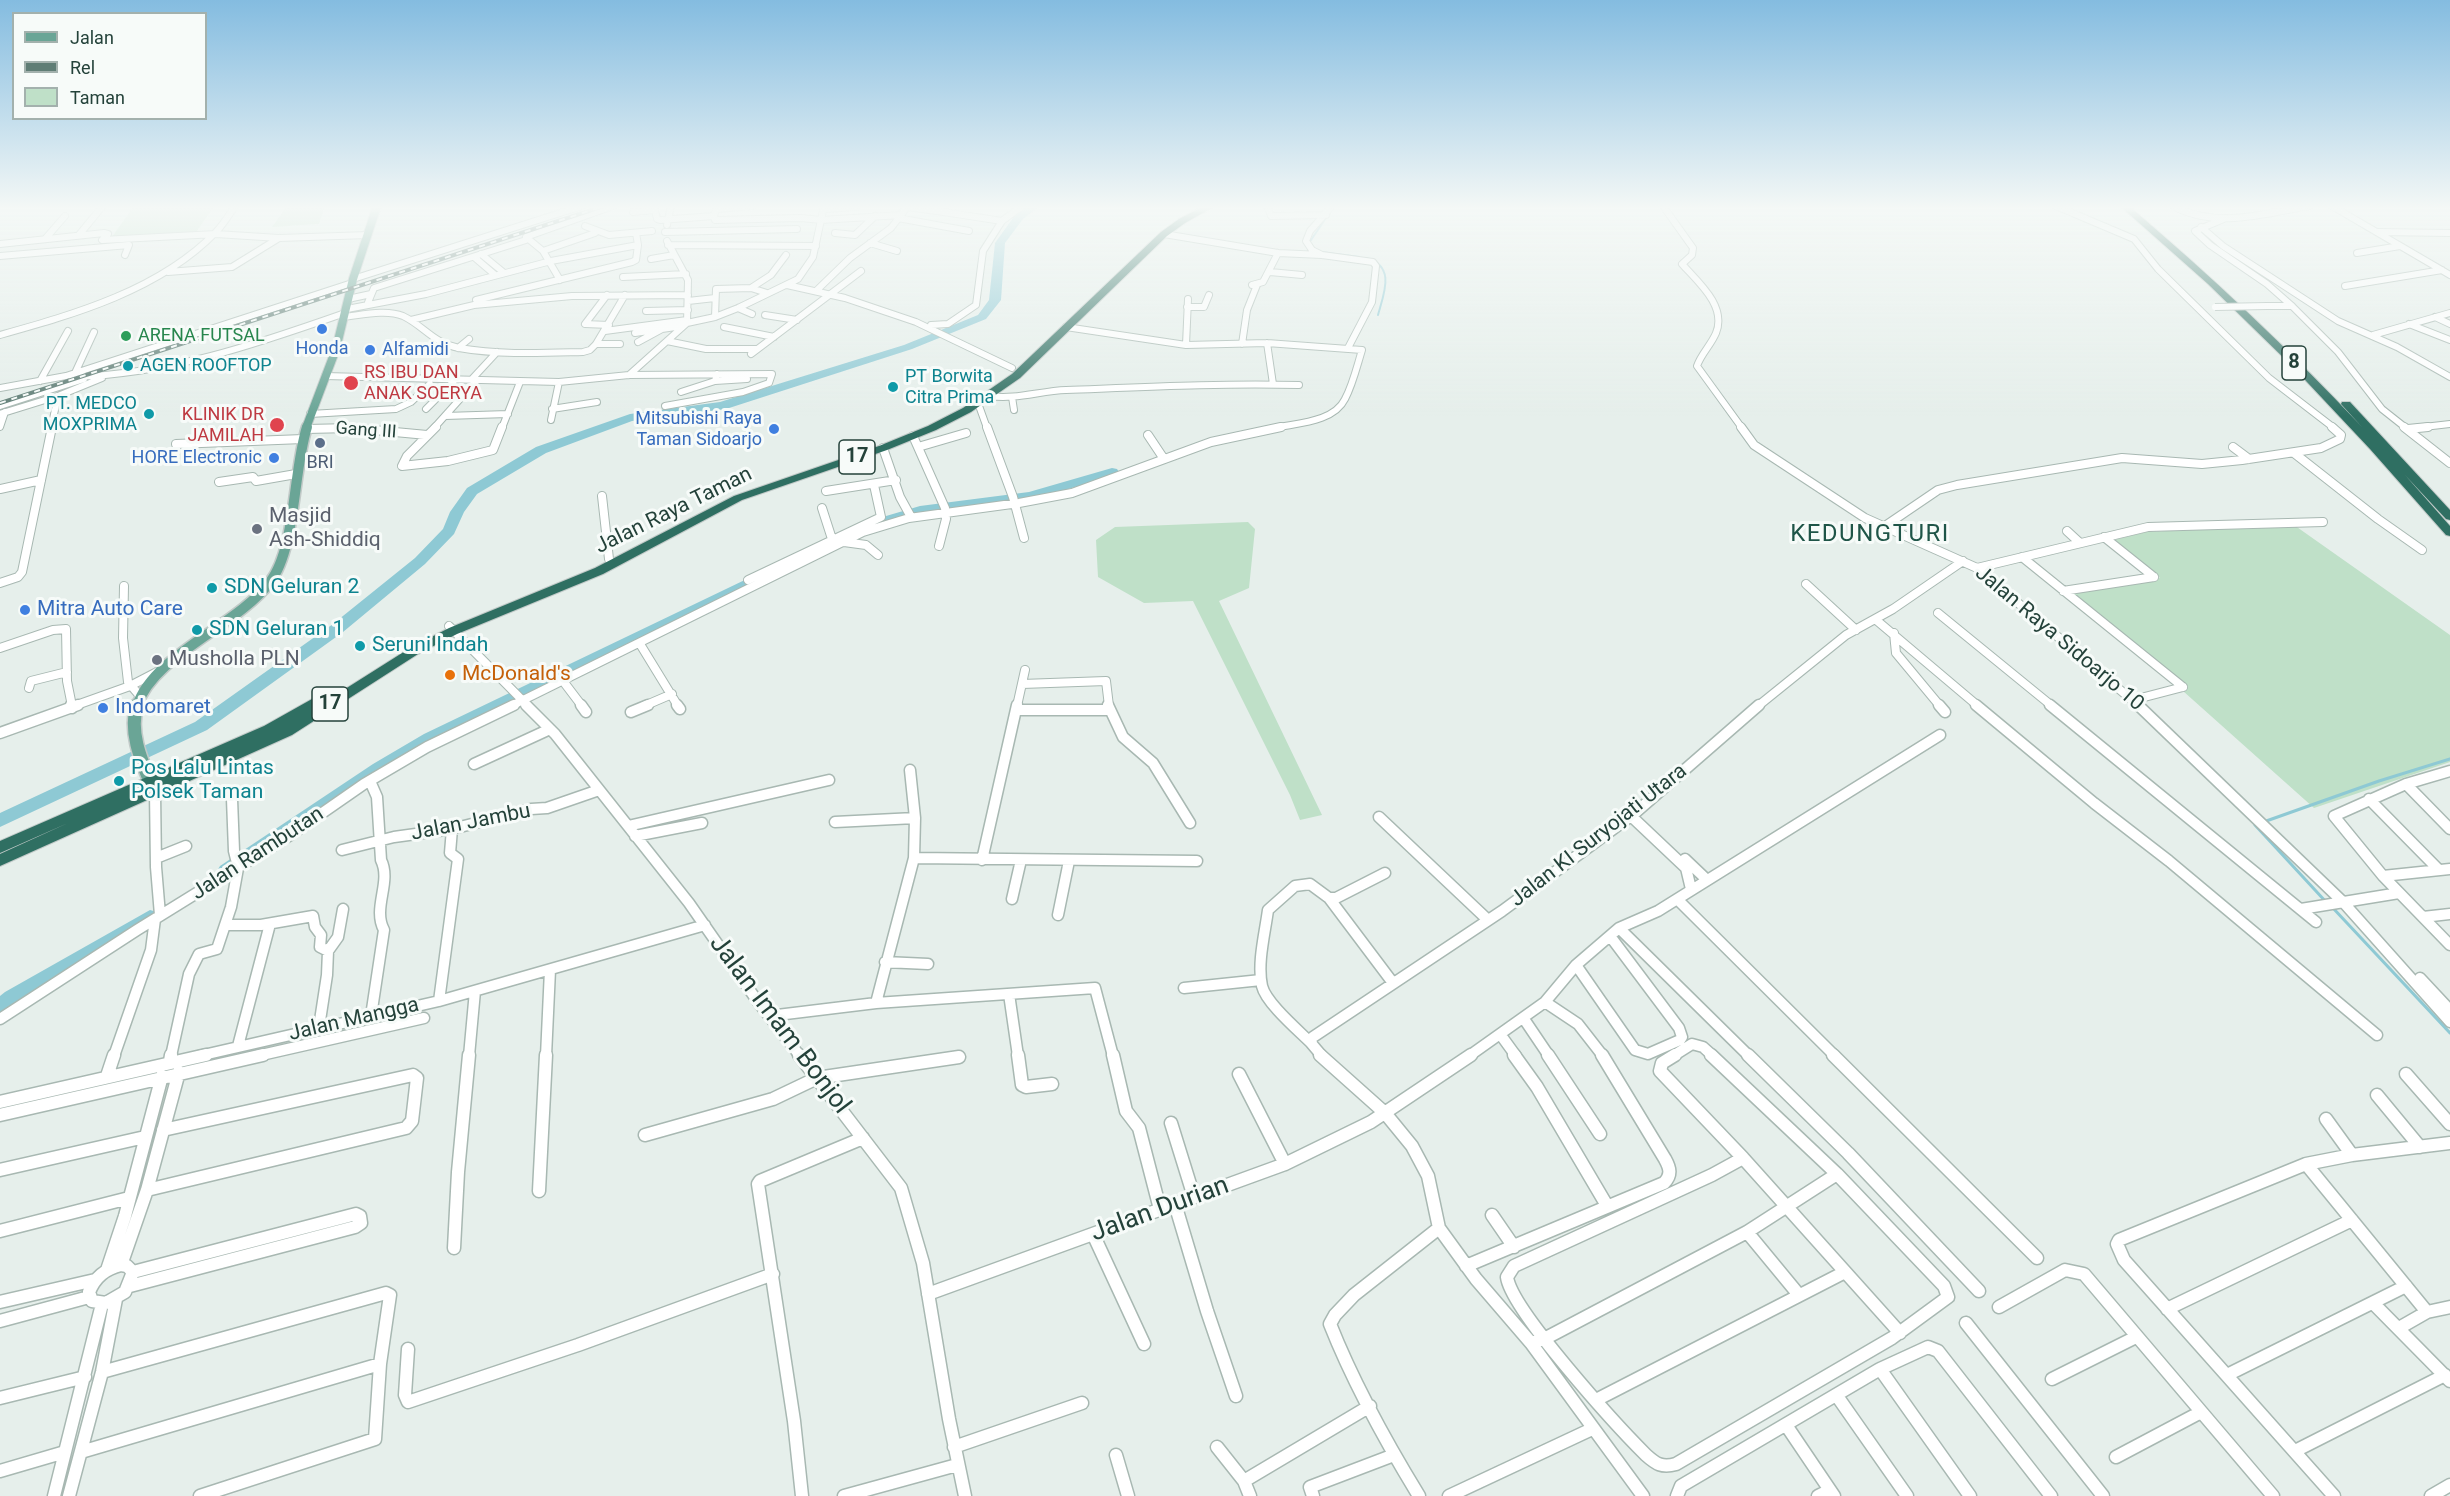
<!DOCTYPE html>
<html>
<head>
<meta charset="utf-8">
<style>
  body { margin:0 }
  #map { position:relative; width:2450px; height:1496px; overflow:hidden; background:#e6efeb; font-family:Roboto,sans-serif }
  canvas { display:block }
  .legend { position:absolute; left:12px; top:12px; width:195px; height:108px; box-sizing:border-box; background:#f7fbf9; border:2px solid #a3b1ad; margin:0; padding:8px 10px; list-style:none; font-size:18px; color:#24423a }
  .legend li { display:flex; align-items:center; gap:12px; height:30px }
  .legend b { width:30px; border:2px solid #a3b1ad }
</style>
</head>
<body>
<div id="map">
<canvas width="2450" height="1496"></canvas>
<ul class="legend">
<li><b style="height:8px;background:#6aa596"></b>Jalan</li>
<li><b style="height:8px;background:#5f7d75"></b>Rel</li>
<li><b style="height:16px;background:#bfe0c8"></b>Taman</li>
</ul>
</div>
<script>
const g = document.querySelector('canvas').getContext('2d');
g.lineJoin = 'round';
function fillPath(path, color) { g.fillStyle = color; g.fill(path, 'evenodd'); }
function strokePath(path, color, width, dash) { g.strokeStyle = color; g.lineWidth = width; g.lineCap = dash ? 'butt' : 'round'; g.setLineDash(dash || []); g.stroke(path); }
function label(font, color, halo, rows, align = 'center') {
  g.font = font + ' Roboto,sans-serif'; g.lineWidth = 6; g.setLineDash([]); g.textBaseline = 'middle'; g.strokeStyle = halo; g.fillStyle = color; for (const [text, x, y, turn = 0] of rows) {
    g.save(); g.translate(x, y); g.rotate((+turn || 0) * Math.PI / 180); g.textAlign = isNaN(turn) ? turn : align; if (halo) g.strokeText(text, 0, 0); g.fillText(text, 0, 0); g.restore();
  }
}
const green = new Path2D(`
  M134,206H214L195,234L111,238Z
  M287,206H325L319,224L272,227Z
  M1248,522L1255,529L1249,588L1219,601L1322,815L1300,820L1290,795L1193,601L1144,603L1098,577L1096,540L1115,527Z
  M2294,525L2450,635V762L2314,808L2071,591L2160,578L2114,540L2146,532Z`);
const streamFar1 = new Path2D(`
  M897,214L903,206
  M1309,243L1328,215
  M1321,252L1359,257
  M1366,258C1396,266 1384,293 1378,315`);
const stream = new Path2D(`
  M2327,903L2255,825L2379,781L2450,759
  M2332,907L2450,1033`);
const river = new Path2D(`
  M1028,206H1040L1023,219L1005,243L1001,300L986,319L912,349L726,409L632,421L546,453L477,494L464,512L454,534L425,564L343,632L207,730L0,827V813L195,722L333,624L415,558L443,529L450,512L467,488L536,447L630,414L720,402L904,345L978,315L989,300L995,243L1015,215Z
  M1112,468L1117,469L1119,472L1117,475L1030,500L922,514L864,531L857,527L859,524L920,506L1029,492Z
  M776,565L781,567L783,570L781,573L436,742L385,772L232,876L226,878L220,876L217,871L220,866L373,764L424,734Z
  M150,910L157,912L159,917L157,922L0,1016V996L5,992Z`);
const minorFar3 = new Path2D(`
  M1267,206L1271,216L1326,215
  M1663,206L1693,248L1692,255L1682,264C1698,282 1727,306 1716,333C1711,345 1701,354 1697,366L1742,428
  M2056,206L2134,239L2158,269L2269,378L2334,428
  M2173,206C2216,229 2263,214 2309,206
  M2332,206L2450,275
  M907,207L937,211L940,209
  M823,209L856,207
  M633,212L655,210L657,219L660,220L714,216L715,220L801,218L821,220L901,215
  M714,216L716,209L752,206
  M898,218L969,231
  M2226,218L2195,231L2210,245L2267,284L2292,306L2338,352L2382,409L2406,428
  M1002,221L1022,206
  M667,225L671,206
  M585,226L609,235L652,231
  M2201,227L2223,246L2338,321L2397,347L2450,377
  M665,232L797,229
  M2378,232L2450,233
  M835,233L855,235L875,216
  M1164,234L1278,253L1322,255L1373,262L1376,266L1372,302L1348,348
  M78,236L102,207
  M45,239L65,216
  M667,241L688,280L687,323
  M870,243L897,251
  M0,244L104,233L108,234L102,240L216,234L279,238L368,235
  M668,245L816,246
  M543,251L595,233
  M2357,253L2400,246
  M481,254L503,272
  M1322,255L1312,250L1306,241L1310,231L1332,206
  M0,256L129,245L125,255
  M474,257L494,274
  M651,259L674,255
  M168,272L232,267L279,238
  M1270,272L1302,275
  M623,277L686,274
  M353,279L582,206
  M560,280L543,251L526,237L613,206
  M787,285L845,298L916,322L1012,368
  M1252,285L1263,282L1278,253
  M2345,286L2442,270
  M751,288L771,275L786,255
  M816,291L850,258L891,228L908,206
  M607,295L585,324L609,325
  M348,299L371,294
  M476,300L632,262L636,260L638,245L636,233
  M688,301L715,298
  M367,305L374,288L526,240
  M2267,306H2292
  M1187,307H1204L1209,295
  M738,308L752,314
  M347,309L426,294L551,261L638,245
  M646,311L688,310
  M765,315L797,320
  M344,317C362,315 386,309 403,316C424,326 433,343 459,348C499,355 542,353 583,352L590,350L596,344L625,295
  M715,317L716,289L751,288L767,293
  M2435,317L2450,324
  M411,320L474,305L572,296L688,295
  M2409,324L2450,340
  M931,325L948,324L976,305L983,251L1002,221L937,211
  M724,327L774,337
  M1066,327L1186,345L1267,343L1362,350C1357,366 1353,384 1345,399C1334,422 1297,423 1275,428
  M605,331L687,320
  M635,333L662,329
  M0,335C75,314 160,290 216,232C223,225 229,215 235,206
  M2373,335L2450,313
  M667,341L706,349H757
  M638,342L662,329L682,326
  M1267,343L1273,384
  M596,344H620
  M1242,344L1247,310L1257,285
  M1186,345L1188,299
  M458,348L469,339
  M751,354L861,271
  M75,373L94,332
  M629,375L687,323L715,317L738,308L798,279L813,257L824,206
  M325,376L559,382L629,375L772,374L769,383L743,392L665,406
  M72,377C170,374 254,345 345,313
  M472,379L497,352
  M40,381L68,331
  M715,381L747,379
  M0,388L66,376L352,283
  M681,392L715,381L717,374
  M989,396C1015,400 1040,391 1066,390C1144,387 1221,383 1299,385
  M1012,397L1014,410
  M978,403L987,428
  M0,406L84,379
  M426,409L457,378
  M552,409L597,402
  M0,414L58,396L102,378
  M310,414L396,409L411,402L430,384
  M445,416L508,414
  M551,420L559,382
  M0,427L5,412
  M51,428L58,396
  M346,428H353
  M434,428L477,380
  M502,428L520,382
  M2415,428L2450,424`);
const minorFar2 = new Path2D(`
  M436,427L407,456L402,466L448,461L493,450L502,427
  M987,427L1013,497L1024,538
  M1741,427L1754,445L1865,518L1977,568L2139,706
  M2404,427L2450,463
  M306,429L352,428L427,435
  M2408,429L2428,427
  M1148,435L1164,459
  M913,436L945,508L946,519L939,546
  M176,444L303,439
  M918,447L966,433
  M2233,447L2249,459
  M883,448L900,497L911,517
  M2294,453L2378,519L2422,550
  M219,482L253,477L256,481L296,474
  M0,489L41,480
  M826,491L896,480
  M602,496L609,559
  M822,508L832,539
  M1885,526L1938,490L1957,485L2122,458L2202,464L2242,460L2321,448L2340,439L2341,435L2332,427
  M2067,531L2080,543
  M2104,537L2154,577
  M844,542L866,545L878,555
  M2022,557L2183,687
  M1977,568L2148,527L2323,522
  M748,580L881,517L874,485
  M0,583L18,577L22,572L52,427
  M1806,584L1856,630
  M124,586L123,638L128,682L140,696
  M2063,591L2154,577
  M1938,613L2052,706
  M1875,619L1978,706
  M449,626L528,706
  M1894,633L1896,653L1940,706
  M640,644L678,706
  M0,648L53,630L66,629L67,681L72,706
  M563,681L582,706
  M1022,684L1106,681L1109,706
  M29,688L31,681L67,672
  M2133,700L2183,687
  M74,706L130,686L157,672
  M511,706L863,532L909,518L1019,503L1072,493L1211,442L1281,427
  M644,706L672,694
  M1017,706L1025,670
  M1758,706L1846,635L1893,609L1963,561`);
const minorFar1 = new Path2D(`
  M71,705L72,708
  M526,705L555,734L689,903L758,1002L800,1056
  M581,705L586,712
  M677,705L680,709
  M1108,705L1123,737L1153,763L1190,823
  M1939,705L1945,712
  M1976,705L2094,803L2169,861L2377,1035
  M2050,705L2316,922
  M2138,705L2343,902L2450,1022
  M1016,710H1109
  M631,712L648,705
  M0,733L78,705
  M474,764L550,729
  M2450,771L2406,784L2334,816L2383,876L2450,945
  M370,781L377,797L381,860C392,882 372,908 384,930L371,1016
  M2406,784L2450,829
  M155,792L156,867L160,915
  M232,799L234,851L236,859L243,865
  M2369,799L2439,870
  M1631,816L1686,868L1691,889
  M1379,817L1488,920
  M835,822L915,818
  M628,826L829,780
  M635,836L702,823
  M342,850L394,837L452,829L531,809L547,808L599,790
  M156,858L186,846
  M914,858L1197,861
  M1685,859L1706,879
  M982,860L1017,705
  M2383,876L2450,869
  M1329,898L1393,983
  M1012,899L1021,860
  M1678,900L1835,1056
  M2301,909L2399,893
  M1058,915L1069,861
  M2423,917L2450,914
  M225,925H261L313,916L315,927L321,935L320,947L328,951L327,975L319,1027
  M1619,928L1749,1056
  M328,951L338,937L343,909
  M885,962L928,964
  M1576,965L1635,1050L1648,1054L1680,1040L1682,1037L1679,1028L1610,936
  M2420,978L2450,1010
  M1184,988L1261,980
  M1009,994L1018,1056
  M439,1001L458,859L450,853L452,829
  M1545,1002L1578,1024L1603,1056
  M876,1003L914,858L915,818L910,770
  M769,1016L876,1003L1095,988L1113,1056
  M0,1019L137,930L292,834L364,784L427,747L514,705
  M1524,1019L1549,1056
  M1500,1034L1516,1056
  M1311,1043C1298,1030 1266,1003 1262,986C1257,963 1265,933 1268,910L1295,886L1310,884L1329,898H1336L1385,873
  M238,1046L270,924
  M114,1056L151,950L155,919
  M171,1056L189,974L199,954L217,949L231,907L238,868
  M199,1056L439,1001L705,925
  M257,1056L424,1018
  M469,1056L475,991
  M546,1056L550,970
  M1322,1056L1311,1043L1313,1037L1502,911L1635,813L1759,705
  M1469,1056L1545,1002L1576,965L1619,928L1658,911L1940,735
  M1673,1056L1692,1044L1703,1047L1713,1056`);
const minor = new Path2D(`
  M799,1055L901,1188L923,1263L949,1419L965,1496
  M1018,1055L1022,1085L1026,1087L1052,1084
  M1113,1055L1126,1111L1139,1128L1160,1209
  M1320,1055L1385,1113L1412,1146L1428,1176L1439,1228L1476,1279L1531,1343L1643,1496
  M1514,1055L1537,1087L1606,1204
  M1548,1055L1600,1134
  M1675,1055L1662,1063L1660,1071L1743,1158L1712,1175L1514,1266L1507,1277C1511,1310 1618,1427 1646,1455C1656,1464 1662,1468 1676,1464L1892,1338L1948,1297L1944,1286L1837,1174L1711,1055
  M1748,1055L1848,1153L1979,1291
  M1833,1055L2037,1258
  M170,1061L171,1055
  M1239,1074L1285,1164
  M2406,1074L2450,1124
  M107,1076L114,1055
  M2377,1095L2420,1147
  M0,1102L206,1055
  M0,1115L263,1055
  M2326,1119L2352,1155
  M1171,1123L1194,1197
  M645,1135L773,1099L817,1078L959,1057
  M1743,1158L1900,1333
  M2306,1164L2427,1312
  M0,1170L145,1137
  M147,1190L406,1128L412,1121L417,1078L413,1075L163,1130
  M539,1191L546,1055
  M1175,1204L1207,1311L1236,1396
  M1492,1215L1514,1247
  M0,1231L129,1198
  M1747,1232L1799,1295
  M1093,1234L1144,1344
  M454,1248L458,1172L469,1055
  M121,1265L147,1190L179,1072
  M121,1265L127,1266L133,1272L125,1292L106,1303L92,1301L89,1292C95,1277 105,1269 121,1265Z
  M1466,1266L1664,1183C1672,1175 1670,1168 1665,1159L1602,1055
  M107,1270L125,1216L162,1076
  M130,1286L355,1227L361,1223L360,1216L356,1214L133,1272
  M928,1294L1285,1164L1371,1122L1471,1055
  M0,1302L95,1280
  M2373,1303L2450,1381
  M1999,1307L2065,1270L2084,1274L2273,1496
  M2167,1309L2352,1220
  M0,1321L89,1297
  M1966,1323L2103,1496
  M2399,1328L2427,1312L2450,1307
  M1531,1343L1546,1338L1747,1232L1837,1174
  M408,1349L405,1395L408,1402L578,1345L773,1274
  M1880,1369L1970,1496
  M102,1372L386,1293L390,1295L380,1364L375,1439L200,1496
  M2227,1375L2406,1286
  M2052,1379L2136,1337
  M1837,1396L1907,1496
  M0,1398L85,1377
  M1596,1400L1845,1272
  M1786,1425L1834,1496
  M954,1447L1082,1403
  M1217,1447L1244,1481L1250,1496
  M2295,1451L2445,1375
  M81,1452L380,1364
  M1116,1455L1128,1496
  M2116,1457L2201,1412
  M0,1471L65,1452
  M1244,1481L1370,1406
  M54,1496L102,1304
  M69,1496L102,1372L116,1299
  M802,1496L794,1421L758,1184L760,1181L863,1138
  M844,1496L957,1465
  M1313,1496L1310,1487L1394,1455
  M1419,1496C1386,1442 1353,1382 1330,1324L1335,1315L1354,1295L1439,1228
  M1449,1496L1592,1429
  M1677,1496L1681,1486L1880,1369L1928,1347L1938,1351L2051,1496
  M1818,1496L1830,1490
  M2334,1496L2124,1260L2117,1244L2119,1240L2306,1164L2352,1155L2450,1143
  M2431,1496L2450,1485`);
const majorFar2 = new Path2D(`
  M306,428L336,349L353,279L377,206`);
const majorFar1 = new Path2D(`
  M137,706C153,655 237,626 270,582C296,549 293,470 307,427`);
const major = new Path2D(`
  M137,705C128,734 143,764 154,791`);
const highway = new Path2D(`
  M1204,206H1215L1185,223L1167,236L1020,378L971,412L936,430L887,450L742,500L603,574L457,634L418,654L292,735L0,866V854L68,823L0,853V841L264,726L312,699H322L323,703L410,648L449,628L595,568L734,496L879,446L928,426L963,408L1012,374L1161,232L1179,219Z
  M2120,206H2129C2211,276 2289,349 2362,427L2341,404L2342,402H2350L2450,510V520L2446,519L2405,475L2450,526V536L2446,535L2370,449L2291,365L2208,284Z`);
const rail = new Path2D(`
  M0,403L604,206`);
const minorBridge = new Path2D(`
  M2215,307L2267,306`);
const markers = [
  [322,329,6,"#3f7fe0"],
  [126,336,6,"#2e9e5b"],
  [370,350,6,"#3f7fe0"],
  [128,366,6,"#0f9aa8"],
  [351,383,8,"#e0444e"],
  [893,387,6,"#0f9aa8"],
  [149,414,6,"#0f9aa8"],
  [277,425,8,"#e0444e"],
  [774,429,6,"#3f7fe0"],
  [320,443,6,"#5c6f8a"],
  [274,458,6,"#3f7fe0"],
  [257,529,6,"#6b7280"],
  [212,588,6,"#0f9aa8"],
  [25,610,6,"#3f7fe0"],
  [197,630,6,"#0f9aa8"],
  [360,646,6,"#0f9aa8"],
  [157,660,6,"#6b7280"],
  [450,675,6,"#e8710a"],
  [103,708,6,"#3f7fe0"],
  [119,781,6,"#0f9aa8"]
];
const farLeisurenames = [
  ["ARENA FUTSAL",138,336]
];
const farShopnames = [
  ["Honda",322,349,"center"],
  ["Alfamidi",382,350,"left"],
  ["Mitsubishi Raya",762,419],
  ["Taman Sidoarjo",762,440],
  ["HORE Electronic",262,458]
];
const farCulturenames = [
  ["AGEN ROOFTOP",140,366],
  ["PT Borwita",905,377],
  ["Citra Prima",905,398],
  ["PT. MEDCO",137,404,"right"],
  ["MOXPRIMA",137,425,"right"]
];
const farHealthnames = [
  ["RS IBU DAN",364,373],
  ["ANAK SOERYA",364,394],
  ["KLINIK DR",264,415,"right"],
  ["JAMILAH",264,436,"right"]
];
const farStreetnames = [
  ["Gang III",366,431,4]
];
const farServicenames = [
  ["BRI",320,463]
];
const shields = [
  [2294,363,24],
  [857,457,36],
  [330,704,36]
];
const shieldNames = [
  ["8",2294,363],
  ["17",857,457],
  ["17",330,704]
];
const streetNames = [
  ["Jalan Raya Taman",674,511,-26],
  ["Jalan Raya Sidoarjo 10",2059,639,40],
  ["Jalan Jambu",471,823,-11],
  ["Jalan KI Suryojati Utara",1599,836,-38],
  ["Jalan Rambutan",258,854,-33],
  ["Jalan Mangga",354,1020,-13]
];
const worshipNames = [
  ["Masjid",269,517],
  ["Ash-Shiddiq",269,541],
  ["Musholla PLN",169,660]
];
const cultureNames = [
  ["SDN Geluran 2",224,588],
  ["SDN Geluran 1",209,630],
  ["Seruni Indah",372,646],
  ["Pos Lalu Lintas",131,769],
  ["Polsek Taman",131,793]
];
const shopNames = [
  ["Mitra Auto Care",37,610],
  ["Indomaret",115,708]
];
const foodNames = [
  ["McDonald's",462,675]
];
const quarterNames = [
  ["KEDUNGTURI",1870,535]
];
const nearStreetnames = [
  ["Jalan Imam Bonjol",779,1025,53],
  ["Jalan Durian",1160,1210,-20]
];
fillPath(green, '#bfe0c8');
strokePath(streamFar1, '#8ec9d4', 2);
strokePath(stream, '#8ec9d4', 3);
fillPath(river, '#8ec9d4');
strokePath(minorFar3, '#a8b8b2', 8);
strokePath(minorFar2, '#a8b8b2', 10);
strokePath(minorFar1, '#a8b8b2', 13);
strokePath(minor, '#a8b8b2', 15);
strokePath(majorFar2, '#c2cac8', 10);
strokePath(majorFar1, '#c2cac8', 13);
strokePath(major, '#c2cac8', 16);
strokePath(highway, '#c2cac8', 2);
strokePath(minorFar3, '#fff', 6);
strokePath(minorFar2, '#fff', 8);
strokePath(minorFar1, '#fff', 10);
strokePath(minor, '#fff', 12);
strokePath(majorFar2, '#6aa596', 8);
strokePath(majorFar1, '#6aa596', 10);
strokePath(major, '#6aa596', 13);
fillPath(highway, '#2f6f62');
strokePath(rail, '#5f7d75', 4);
strokePath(rail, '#f7fbf9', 2, [6]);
strokePath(minorBridge, '#a8b8b2', 8, []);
strokePath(minorBridge, '#fff', 6);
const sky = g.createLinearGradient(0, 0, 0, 416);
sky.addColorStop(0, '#84bce0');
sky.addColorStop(0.5, '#f4f8f6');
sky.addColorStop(1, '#f4f8f600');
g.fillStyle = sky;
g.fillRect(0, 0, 2450, 416);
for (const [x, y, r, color] of markers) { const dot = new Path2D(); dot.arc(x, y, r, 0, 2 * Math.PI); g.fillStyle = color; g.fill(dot); strokePath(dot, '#f7fbf9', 2); }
label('18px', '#27864d', '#f7fbf9', farLeisurenames, 'left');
label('18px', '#366cbe', '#f7fbf9', farShopnames, 'right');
label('18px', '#0d838f', '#f7fbf9', farCulturenames, 'left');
label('18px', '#be3a42', '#f7fbf9', farHealthnames, 'left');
label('18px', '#24423a', '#f7fbf9', farStreetnames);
label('18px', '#4e5e75', '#f7fbf9', farServicenames);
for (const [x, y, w] of shields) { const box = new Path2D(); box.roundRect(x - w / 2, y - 17, w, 34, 4.5); g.fillStyle = '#f7fbf9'; g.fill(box); strokePath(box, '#24423a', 1.5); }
label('bold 20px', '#24423a', null, shieldNames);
label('21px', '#24423a', '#f7fbf9', streetNames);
label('21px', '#5b616d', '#f7fbf9', worshipNames, 'left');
label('21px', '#0d838f', '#f7fbf9', cultureNames, 'left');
label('21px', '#366cbe', '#f7fbf9', shopNames, 'left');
label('21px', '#c56008', '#f7fbf9', foodNames, 'left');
g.letterSpacing = '1.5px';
label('24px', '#1f5548', '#f7fbf9', quarterNames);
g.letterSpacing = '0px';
label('26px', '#24423a', '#f7fbf9', nearStreetnames);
</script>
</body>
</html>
